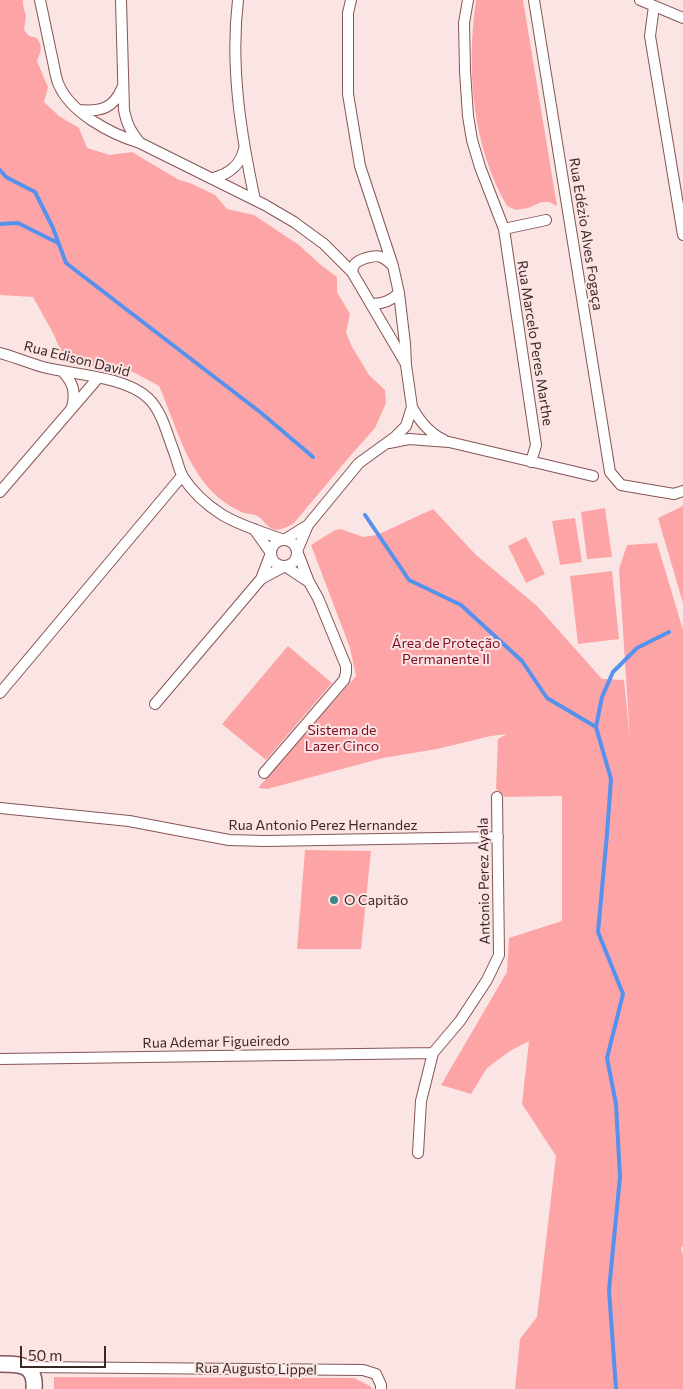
<!DOCTYPE html>
<html>
<head>
<meta charset="utf-8">
<style>
  body { margin:0 }
  #map { position:relative; width:683px; height:1389px; overflow:hidden; background:#fbe4e4; font-family:Commissioner,sans-serif }
  canvas { display:block }
  .scale { position:absolute; left:20px; top:1346px; width:86px; height:22px; box-sizing:border-box; border:2px solid #3c2727; border-top:0; padding-left:6px; font-size:15px; line-height:18px; white-space:nowrap; color:#3c2727; -webkit-text-stroke:4px #fbe4e4; paint-order:stroke }
</style>
</head>
<body>
<div id="map">
<canvas width="683" height="1389"></canvas>
<div class="scale">50 m</div>
</div>
<script>
const g = document.querySelector('canvas').getContext('2d');
g.lineJoin = 'round';
function fillPath(path, color) { g.fillStyle = color; g.fill(path, 'evenodd'); }
function strokePath(path, color, width, dash) { g.strokeStyle = color; g.lineWidth = width; g.lineCap = dash ? 'butt' : 'round'; g.setLineDash(dash || []); g.stroke(path); }
function label(font, color, halo, rows, align = 'center') {
  g.font = font + ' Commissioner,sans-serif'; g.lineWidth = 4; g.setLineDash([]); g.textBaseline = 'middle'; g.strokeStyle = halo; g.fillStyle = color; for (const [text, x, y, turn = 0] of rows) {
    g.save(); g.translate(x, y); g.rotate((+turn || 0) * Math.PI / 180); g.textAlign = isNaN(turn) ? turn : align; if (halo) g.strokeText(text, 0, 0); g.fillText(text, 0, 0); g.restore();
  }
}
const green = new Path2D(`
  M0,0H23V5L26,16L24,30L29,36L37,38C43,47 41,51 37,61L44,78L48,87L44,102L59,116L79,128L87,148L110,155L132,152L179,180L190,183L215,195L227,209L254,215L299,245L322,266L337,277V292L350,314L346,332L351,345L369,375L385,390L386,403L375,428L351,455L294,523C286,528 275,534 267,525C264,523 262,518 259,517C255,514 249,514 244,513C239,511 232,507 227,504C188,478 177,427 159,386L133,372L96,366L66,363L54,335L33,297L0,295Z
  M476,0H523L557,206L549,202H542L528,208L516,210L507,206C472,146 466,68 476,0Z
  M683,506V603L658,518Z
  M605,508L612,557L587,559L581,512Z
  M433,509L476,555L537,606L602,679L624,680L630,739L619,569L627,545L657,543L683,630V1246L681,1248L683,1255V1389H515L520,1339L537,1317L556,1156L522,1104L529,1041L510,1051L487,1068L471,1094L441,1085L507,972L509,938L562,921V796L505,797L496,789L498,739L507,734L491,736L437,749L383,758L267,789L258,788L356,676L350,648L311,545L335,530L341,529L363,537L377,535Z
  M575,518L582,562L560,565L552,521Z
  M526,537L545,574L526,583L508,546Z
  M612,571L619,639L578,644L570,576Z
  M288,646L332,683L266,760L222,724Z
  M305,850L371,851L361,949H297Z
  M54,1377L354,1378L370,1386L372,1389H54Z`);
const stream = new Path2D(`
  M0,170L6,177L35,192L53,228L66,263L260,412L313,457
  M0,224L18,223L58,243
  M365,515L409,580L461,605L522,661L547,698L596,727L611,779L607,834L598,932L623,994L607,1058L616,1104L620,1177L609,1290L616,1389
  M596,727L602,697L613,672L637,648L669,632`);
const street = new Path2D(`
  M40,0C44,19 48,38 52,57C54,65 55,75 58,83C70,113 111,134 140,143L265,205L294,222L324,244L352,272L406,364
  M121,0L124,110C127,125 131,132 140,143
  M238,0C230,67 241,135 255,200
  M468,0L464,23L465,71L468,116L472,140L480,167L504,229L536,445L531,462
  M534,0L610,472L621,485L674,494L683,491
  M640,0L683,18
  M654,6L650,36L683,235
  M79,110C101,112 114,108 122,88
  M213,178C229,174 240,166 244,149
  M504,229L546,220
  M352,272C353,269 353,266 355,264C357,261 363,259 366,258C379,254 383,256 393,266
  M372,304C383,304 391,301 399,293
  M0,353C15,357 29,363 43,367C73,375 125,376 148,398C162,411 167,434 174,452C177,460 179,470 183,477C192,491 207,505 221,514C238,525 265,533 284,540L308,525
  M62,371C73,382 76,392 72,407
  M412,407C420,422 429,433 444,440
  M389,443L409,439L449,442L593,476
  M0,492L98,378
  M271 553a13 13 0 1 1 26 0a13 13 0 1 1-26 0Z
  M261,579L285,566L309,582
  M0,693L182,476
  M155,704L261,579L271,553L254,529
  M264,773L344,680L346,673V666L318,598L309,582L297,551L308,525L359,463L395,437L406,426L412,407L406,365L405,344L399,293L393,266L360,166L348,94V13L351,0
  M0,808L129,821L229,840L265,841L498,837
  M0,1059L433,1053
  M418,1153L421,1101L433,1053L460,1021L487,980L499,955L497,797
  M26,1367L363,1370L376,1374L381,1385V1389`);
const secondary = new Path2D(`
  M0,1364C20,1364 36,1364 34,1389`);
const markers = [
  [334,900,5,"#3f878a"]
];
const streetNames = [
  ["Rua Edézio Alves Fogaça",586,234,81],
  ["Rua Marcelo Peres Marthe",535,343,81],
  ["Rua Edison David",77,359,14],
  ["Rua Antonio Perez Hernandez",323,825],
  ["Antonio Perez Ayala",484,881,-91],
  ["Rua Ademar Figueiredo",216,1042,-1],
  ["Rua Augusto Lippel",256,1369,1]
];
const parkNames = [
  ["Área de Proteção",446,643],
  ["Permanente II",446,659],
  ["Sistema de",342,730],
  ["Lazer Cinco",342,746]
];
const poiNames = [
  ["O Capitão",344,900]
];
fillPath(green, '#fda5a6');
strokePath(stream, '#5692ed', 4);
strokePath(street, '#865556', 12);
strokePath(secondary, '#865556', 18);
strokePath(street, '#fff', 10);
strokePath(secondary, '#fff', 15);
for (const [x, y, r, color] of markers) { const dot = new Path2D(); dot.arc(x, y, r, 0, 2 * Math.PI); g.fillStyle = color; g.fill(dot); strokePath(dot, '#fbe4e4', 2); }
label('14px', '#3c2727', '#fbe4e4', streetNames);
label('14px', '#7d0b22', '#fbe4e4', parkNames);
label('14px', '#3c2727', '#fbe4e4', poiNames, 'left');
</script>
</body>
</html>
